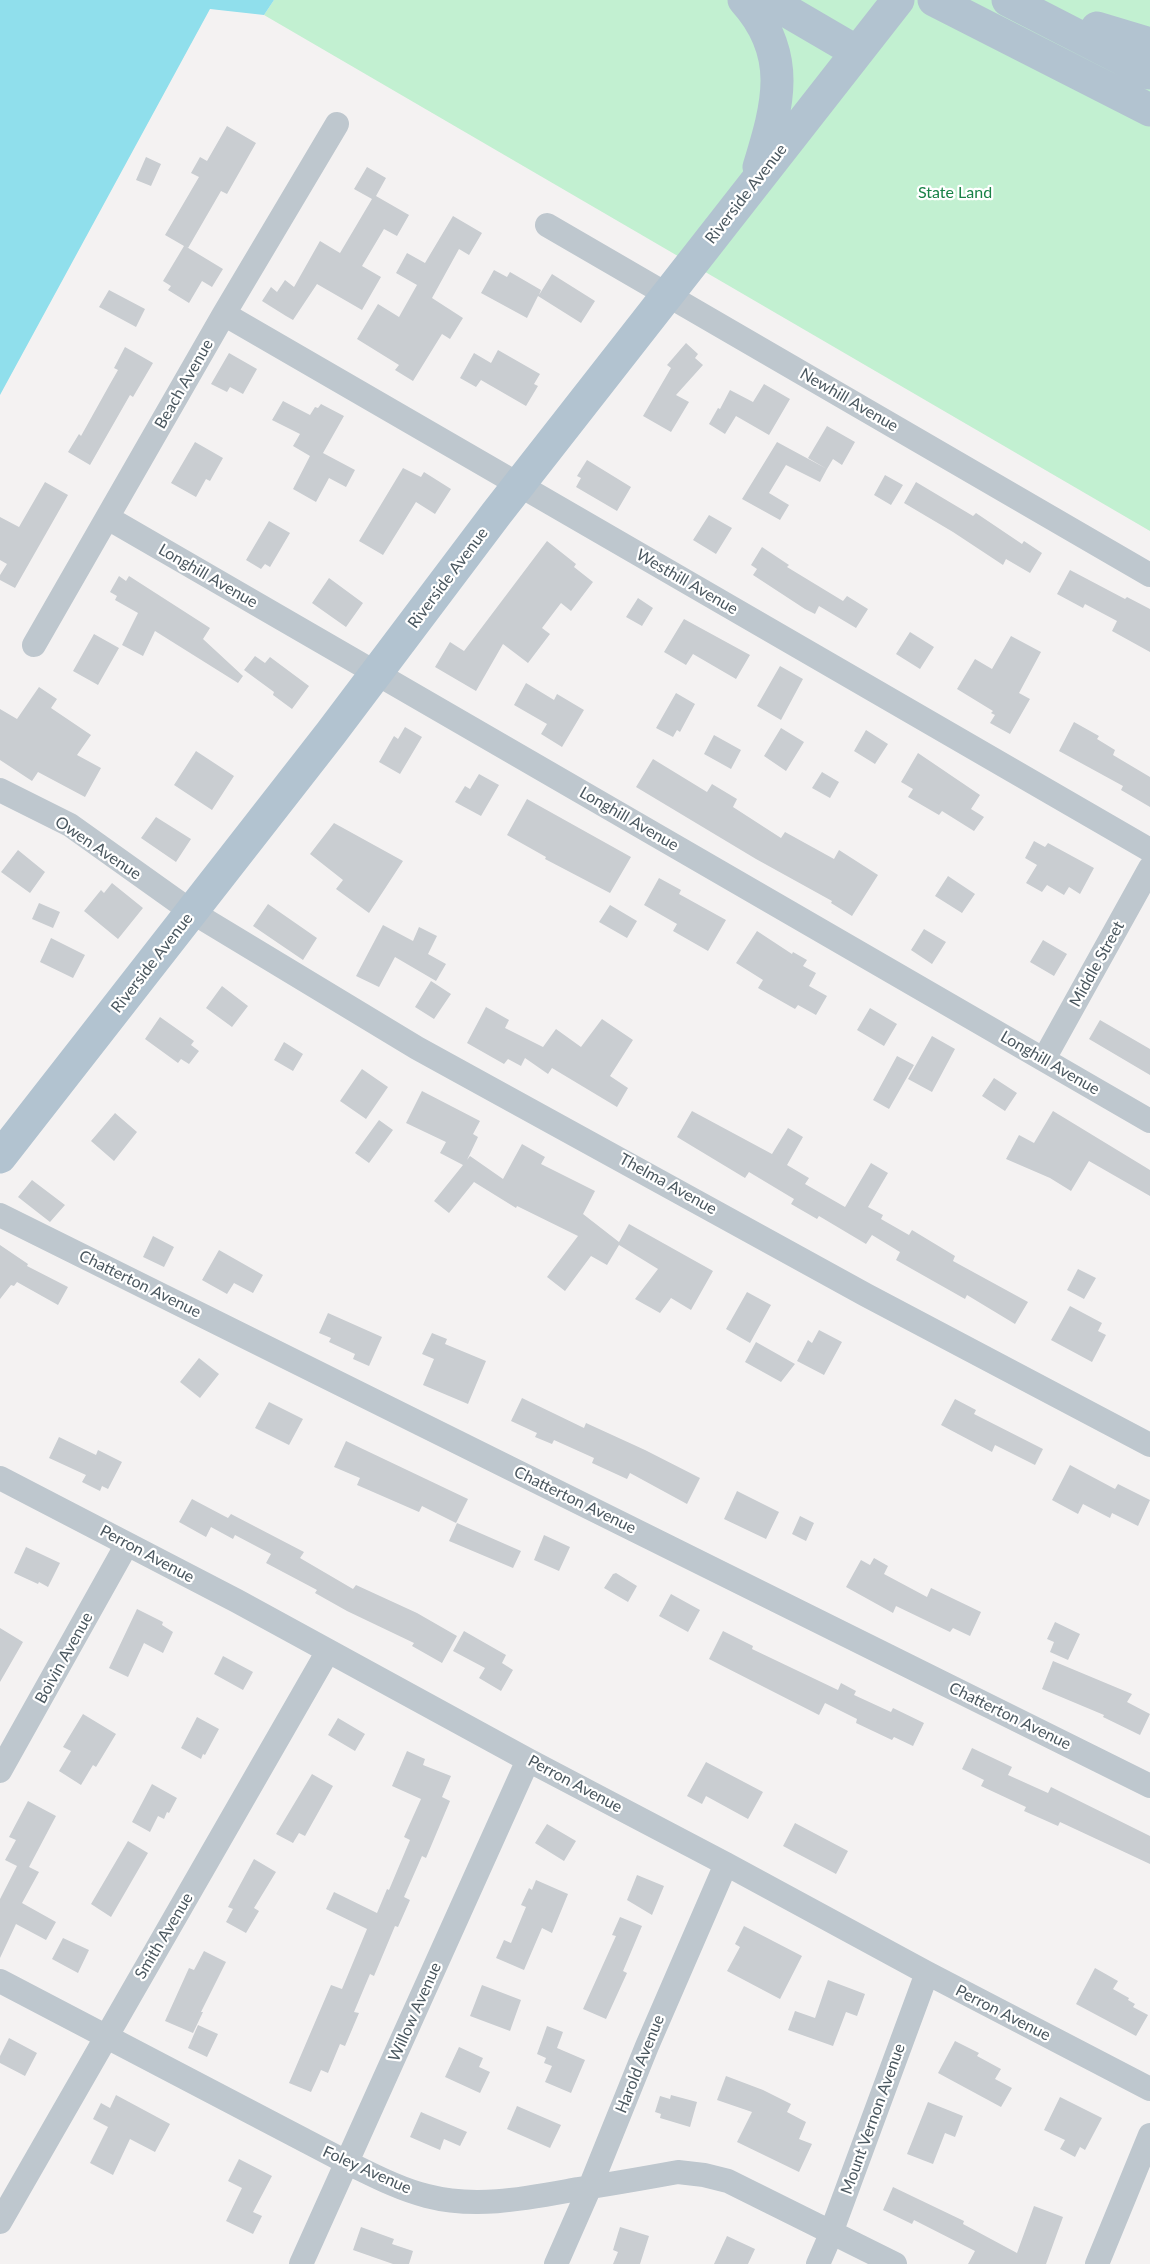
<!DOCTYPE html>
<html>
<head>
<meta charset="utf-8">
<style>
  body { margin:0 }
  canvas { display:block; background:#f4f2f2 }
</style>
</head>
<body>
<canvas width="1150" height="2264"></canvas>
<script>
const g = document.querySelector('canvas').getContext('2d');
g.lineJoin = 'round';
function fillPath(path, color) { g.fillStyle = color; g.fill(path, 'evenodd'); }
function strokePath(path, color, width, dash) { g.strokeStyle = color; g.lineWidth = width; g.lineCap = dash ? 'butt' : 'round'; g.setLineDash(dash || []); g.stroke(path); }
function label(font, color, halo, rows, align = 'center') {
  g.font = font + ' Lato,sans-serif'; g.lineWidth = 4.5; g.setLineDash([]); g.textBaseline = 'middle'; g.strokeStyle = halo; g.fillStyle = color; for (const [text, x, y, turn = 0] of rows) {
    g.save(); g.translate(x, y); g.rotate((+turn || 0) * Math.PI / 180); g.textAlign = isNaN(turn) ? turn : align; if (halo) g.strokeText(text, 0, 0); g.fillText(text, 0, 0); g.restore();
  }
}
const green = new Path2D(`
  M274,0H1150V531L264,15Z`);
const water = new Path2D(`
  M0,0H274L264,15L210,9L0,395Z`);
const building = new Path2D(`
  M227,126L256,143L227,194L221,191L188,248L185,246L223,269L212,287L202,281L189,303L168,290L171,286L163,281L184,246L165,235L199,177L191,173L200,157L207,161Z
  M146,157L161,164L151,186L136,180Z
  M367,167L386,178L376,196L409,215L397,236L384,229L362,266L381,277L362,310L317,284L293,320L286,316L262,301L271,287L277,292L285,280L294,287L320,241L340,253L372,199L354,189Z
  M453,216L482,233L469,255L459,249L432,298L463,318L450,339L442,334L413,381L395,370L399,365L357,339L378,304L399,317L417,285L396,273L407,253L425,263Z
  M494,270L507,277L510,272L541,290L539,295L552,274L595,301L581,323L538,296L527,318L481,293Z
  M109,290L145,309L136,327L99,307Z
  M686,343L698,354L695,358L703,365L676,395L689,402L671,432L643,416L671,368L667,365Z
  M125,347L153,363L133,397L130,395L90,465L68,452L79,434L81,436L110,384L118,370L114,368Z
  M498,350L540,374L534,384L538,386L526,406L481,380L476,387L460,378L474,353L491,363Z
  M229,353L257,369L243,394L230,387L227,392L211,384Z
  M764,384L790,399L769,435L736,416L725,434L709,424L718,408L720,409L730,390L753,402Z
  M283,401L310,415L315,407L318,408L321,404L344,416L323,453L355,470L346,487L329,478L316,502L293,489L310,456L293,446L300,434L272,420Z
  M827,426L855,442L842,465L833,459L827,469L808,458Z
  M195,442L223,458L210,481L206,479L196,497L171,483Z
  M777,442L827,469L820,482L786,465L769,493L789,505L780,520L742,499Z
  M587,460L631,487L617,511L576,487L581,478L577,476Z
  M403,468L421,477L424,472L451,489L435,514L416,502L383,555L359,541Z
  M885,475L903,485L891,505L874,495Z
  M45,482L68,495L15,588L0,580V575L7,564L0,560V517L19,527Z
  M916,482L973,516L976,513L1022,544L1024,541L1042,553L1030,573L1006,559L1003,565L953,532L904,503Z
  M709,515L732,528L716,554L693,540Z
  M269,521L290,533L270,567L265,564L261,569L246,560Z
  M547,541L576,564L574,567L593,582L571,611L561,603L542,628L550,634L528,663L503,644L476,691L435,667L450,642L464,651Z
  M762,547L789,565L787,567L843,601L847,596L868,609L856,628L819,606L815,614L805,609L753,575L757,569L751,565Z
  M1070,570L1125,599L1127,597L1150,609V652L1112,631L1117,621L1085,604L1083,608L1057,594Z
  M119,576L126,581L129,576L210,628L203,639L243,676L238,683L155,631L143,656L122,645L138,613L115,600L117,596L110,592Z
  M329,578L363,603L346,627L312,603Z
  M638,598L653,608L642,626L626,617Z
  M684,619L750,655L736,679L693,654L686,665L664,652Z
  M910,632L934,647L920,669L896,654Z
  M94,634L119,648L98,685L73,671Z
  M1011,636L1041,652L1019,693L1030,699L1010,734L990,723L995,715L991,713L993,711L957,689L975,659L992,669Z
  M255,656L265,663L270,657L309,686L292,709L273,695L274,692L244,670Z
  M780,666L803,679L781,720L757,706Z
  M526,683L554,700L557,694L584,710L562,747L541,734L547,724L514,705Z
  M39,687L57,699L51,708L91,735L77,755L101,768L85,797L38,772L32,781L0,760V709L17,719Z
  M676,693L695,704L680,732L677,730L673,737L656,728Z
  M1074,722L1099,736L1097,739L1115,750L1113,755L1150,777V807L1121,790L1123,786L1059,751Z
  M405,727L422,737L400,774L379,762L394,736L398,739Z
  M781,728L804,742L786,771L764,756Z
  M866,730L888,744L875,764L854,751Z
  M714,735L741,750L731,769L704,754Z
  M196,751L234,776L212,810L174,785Z
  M918,753L980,795L971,809L984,817L974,831L942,811L939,815L908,797L913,789L901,782Z
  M653,759L707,792L712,784L737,799L733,807L781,838L785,832L834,859L839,850L878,875L852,916L831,903L832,901L756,859L636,787Z
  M822,772L839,782L830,798L812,788Z
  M479,774L499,785L481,816L455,802L465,786L470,789Z
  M527,799L631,857L610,893L545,859L546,857L507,835Z
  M156,817L191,839L176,862L141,838Z
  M334,823L403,861L369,913L336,889L343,880L310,854Z
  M1034,841L1045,847L1048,843L1094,868L1080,894L1069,887L1064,895L1047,885L1042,892L1026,883L1037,865L1025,858Z
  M18,850L45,872L30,893L1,872Z
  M948,876L975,894L962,913L935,896Z
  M659,878L681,890L679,894L726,920L708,951L673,931L677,924L644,905Z
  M112,883L143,908L118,939L84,911L101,890L104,893Z
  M39,903L60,912L53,928L32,919Z
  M268,904L317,938L303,960L253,926Z
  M610,905L637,921L627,938L599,922Z
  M383,925L413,941L419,927L437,936L428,954L446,964L436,981L395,957L379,987L356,976Z
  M924,929L946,942L932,964L911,950Z
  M757,931L792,954L793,952L807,960L803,966L816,973L809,986L827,996L816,1015L798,1005L795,1009L758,988L763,980L736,963Z
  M51,938L85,955L73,978L40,962Z
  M1043,940L1067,954L1054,976L1030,962Z
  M431,981L451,994L434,1019L415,1007Z
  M222,986L248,1006L232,1027L206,1008Z
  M486,1007L509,1020L505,1028L543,1047L556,1029L581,1047L602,1019L633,1040L610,1076L628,1088L617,1107L552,1068L548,1074L525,1058L521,1066L508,1059L504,1064L467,1043Z
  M870,1008L897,1024L884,1046L857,1030Z
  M160,1017L194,1041L191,1045L199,1051L189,1064L181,1059L178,1063L145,1039Z
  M1100,1020L1150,1049V1075L1089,1039Z
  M932,1036L955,1049L932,1092L908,1079Z
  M284,1042L303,1054L293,1071L274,1060Z
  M897,1056L914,1065L889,1109L873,1100Z
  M362,1069L388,1087L366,1119L340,1101Z
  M994,1078L1017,1093L1005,1111L982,1096Z
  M422,1091L480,1121L473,1134L478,1137L467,1160L470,1156L503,1179L522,1144L545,1157L541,1164L595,1191L583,1214L619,1242L629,1224L713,1271L691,1310L671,1298L660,1313L635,1299L658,1269L619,1245L607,1265L591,1256L565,1291L547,1277L578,1236L517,1206L516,1208L474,1182L449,1213L434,1201L463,1165L440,1153L446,1142L406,1123Z
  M692,1111L772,1154L788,1128L803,1137L787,1165L809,1178L805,1184L845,1207L871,1163L888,1173L868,1207L883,1215L881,1219L909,1235L912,1230L955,1256L953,1261L1028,1302L1015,1324L967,1295L965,1299L896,1260L900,1252L872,1235L866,1244L819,1216L817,1219L791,1204L794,1199L749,1172L745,1178L677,1137Z
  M1053,1111L1150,1170V1196L1089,1161L1071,1191L1050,1178L1006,1159L1019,1135L1034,1143Z
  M115,1113L137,1132L114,1161L91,1141Z
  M379,1120L393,1130L369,1163L355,1153Z
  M32,1180L65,1205L50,1222L18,1197Z
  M153,1236L174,1247L164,1267L143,1257Z
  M0,1245L28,1264L27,1266L68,1287L58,1305L17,1282L14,1286L11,1285L0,1299Z
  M219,1250L263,1275L253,1293L234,1283L227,1294L202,1280Z
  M1078,1269L1096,1278L1084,1299L1067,1290Z
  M747,1292L771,1305L750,1343L726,1329Z
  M1070,1306L1102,1323L1098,1331L1106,1335L1092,1362L1051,1340Z
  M328,1313L382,1337L369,1366L353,1359L355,1354L329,1342L331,1338L319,1333Z
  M819,1330L842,1342L824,1375L797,1361L808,1340L812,1343Z
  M432,1333L447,1339L445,1344L486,1361L468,1404L423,1385L434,1359L422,1354Z
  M756,1342L795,1364L781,1382L745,1362Z
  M199,1358L219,1374L200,1398L180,1382Z
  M522,1398L584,1428L586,1423L645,1450L700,1478L687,1504L630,1473L627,1479L592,1463L594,1458L554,1440L552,1444L535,1437L537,1433L511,1421Z
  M955,1399L976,1410L974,1414L1043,1449L1035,1465L995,1445L992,1452L941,1425Z
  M269,1402L303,1419L289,1445L255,1428Z
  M59,1437L96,1455L98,1450L122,1462L108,1489L102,1486L100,1491L82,1482L86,1475L49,1458Z
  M346,1441L468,1499L456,1523L422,1506L419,1512L357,1485L360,1478L334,1467Z
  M1070,1465L1115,1489L1118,1484L1150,1500L1138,1526L1112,1513L1110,1518L1083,1504L1078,1514L1052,1500Z
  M737,1491L779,1512L766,1539L724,1519Z
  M192,1499L228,1518L231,1514L304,1552L300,1558L353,1589L356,1585L417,1613L457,1636L442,1663L412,1646L414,1643L347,1611L315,1593L317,1590L266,1563L271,1554L235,1535L233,1539L211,1527L206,1537L179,1522Z
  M800,1516L814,1523L806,1541L792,1534Z
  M457,1523L521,1551L513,1568L449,1541Z
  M544,1535L570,1547L559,1571L534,1560Z
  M26,1547L60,1563L48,1587L39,1582L38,1584L14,1573Z
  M874,1558L888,1566L884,1574L927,1597L931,1588L981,1612L970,1636L953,1628L950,1632L896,1606L893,1613L846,1587L861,1560L870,1565Z
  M616,1573L637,1586L628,1602L604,1588L613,1574Z
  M671,1594L700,1610L688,1632L659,1616Z
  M137,1609L163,1622L162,1625L173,1632L163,1653L144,1643L128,1677L109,1668Z
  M1055,1622L1080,1634L1068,1660L1050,1652L1054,1642L1047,1639Z
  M0,1628L23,1642L0,1682Z
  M464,1631L506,1655L502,1663L513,1670L501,1691L479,1678L485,1668L453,1651Z
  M723,1631L753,1646L752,1649L838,1690L841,1683L856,1691L854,1695L891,1712L893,1708L924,1723L913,1746L894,1737L892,1740L856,1723L857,1719L825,1703L819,1715L709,1659Z
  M223,1656L253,1672L243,1690L214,1674Z
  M1053,1661L1132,1694L1127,1702L1150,1714L1140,1735L1103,1717L1104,1715L1042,1689Z
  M83,1714L116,1734L96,1767L93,1765L81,1785L59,1771L71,1751L63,1747Z
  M197,1717L219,1729L205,1755L203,1754L201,1759L181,1748Z
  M338,1718L365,1734L355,1751L328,1735Z
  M972,1748L1012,1767L1008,1775L1048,1793L1051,1787L1150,1836V1864L1060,1822L1058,1826L1024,1811L1026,1807L981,1786L984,1780L962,1769Z
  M407,1751L425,1759L423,1765L451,1776L442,1797L450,1801L426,1858L422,1856L404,1897L410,1900L398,1927L395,1926L374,1976L370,1974L354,2012L359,2013L345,2046L340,2044L328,2073L321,2070L311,2092L289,2083L331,1985L342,1989L367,1929L326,1909L334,1892L377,1913L387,1889L389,1890L410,1840L404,1837L421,1799L392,1786Z
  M706,1762L763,1792L748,1819L706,1796L702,1804L687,1796Z
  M312,1774L333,1786L305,1836L299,1833L293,1843L276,1834Z
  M152,1784L177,1798L169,1813L167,1812L164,1819L158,1816L150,1832L132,1822Z
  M28,1801L56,1816L29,1867L39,1872L22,1903L56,1922L46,1940L16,1924L0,1958V1899L17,1866L5,1860L16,1840L9,1837Z
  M795,1823L848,1851L836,1874L783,1846Z
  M547,1824L576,1841L564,1861L535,1843Z
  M128,1841L148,1853L111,1917L91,1904Z
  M254,1859L276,1872L254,1908L259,1911L246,1933L226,1922L233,1909L228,1907Z
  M637,1875L664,1886L652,1915L627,1900Z
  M536,1880L568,1894L552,1933L542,1928L524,1970L496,1958L504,1940L511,1943L526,1907L521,1905L529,1888L532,1890Z
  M620,1917L642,1926L623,1971L627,1973L606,2019L583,2009L616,1936L612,1935Z
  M744,1926L802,1956L780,1999L727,1971L740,1947L735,1944Z
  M63,1938L89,1950L78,1973L52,1959Z
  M204,1951L226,1962L201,2012H203L193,2033L165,2021L189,1968L194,1970Z
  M1095,1968L1118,1981L1113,1989L1129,1998L1128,2000L1135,2004L1133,2007L1148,2015L1136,2036L1076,2004Z
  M828,1980L865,1994L857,2016L846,2012L833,2046L788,2030L795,2011L815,2018Z
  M482,1985L521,2000L510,2031L470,2016Z
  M198,2025L218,2034L207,2057L188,2048Z
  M547,2026L563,2032L557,2048L585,2060L571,2093L545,2082L552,2066L544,2063L546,2058L537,2054Z
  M9,2038L37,2053L25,2076L0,2063V2056Z
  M955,2041L979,2053L977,2056L1001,2069L995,2079L1012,2088L1001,2107L938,2073Z
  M459,2047L483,2058L479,2067L490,2072L480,2093L445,2077Z
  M726,2076L763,2090L791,2104L787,2112L806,2122L799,2139L812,2144L799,2172L737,2142L752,2112L717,2100Z
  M116,2095L170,2124L155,2152L130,2139L113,2175L90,2163L108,2127L93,2119L101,2103L110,2108Z
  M671,2095L697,2102L690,2127L660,2118L661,2114L655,2112L660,2096L670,2099Z
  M1060,2097L1102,2118L1085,2150L1080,2147L1075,2157L1060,2149L1065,2140L1044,2130Z
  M928,2102L963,2116L955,2137L945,2133L933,2164L907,2154Z
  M517,2106L561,2125L550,2148L507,2129Z
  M421,2112L467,2132L460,2146L444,2139L440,2150L410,2137Z
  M239,2159L272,2176L253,2212L262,2216L253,2234L226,2221L242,2188L228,2181Z
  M893,2187L964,2221L963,2224L1017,2253L1034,2206L1063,2217L1046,2264H968L975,2251L914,2220L912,2224L883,2210Z
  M361,2227L394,2239L392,2244L413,2251L409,2264H393L353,2250Z
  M620,2227L649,2236L640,2264H613L618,2252L613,2250Z
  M727,2236L755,2249L748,2264H714Z`);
const minor = new Path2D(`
  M547,225L1150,575
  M224,314L1150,850
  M108,518L1150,1121
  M34,645L224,314L337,124
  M0,790L70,825L192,912L417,1048L866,1295L1150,1445
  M1044,1059L1150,868
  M0,1215L1150,1786
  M0,1478L237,1601L528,1760L726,1864L927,1973L1150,2089
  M0,1771L127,1544
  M0,1981L346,2162C373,2175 399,2189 427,2196C477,2209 528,2198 578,2189C611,2184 645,2178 678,2172L704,2175L728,2181L895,2264
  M0,2222C108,2031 220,1842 328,1651
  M301,2264L528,1760
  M556,2264L590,2187L647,2046L726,1864
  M818,2264L828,2241L927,1973
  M1097,2264L1150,2135`);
const primary = new Path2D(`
  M744,0C793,54 778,105 759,167
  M768,0L857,52
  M934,0L1150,110
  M1008,0L1150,73
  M1097,28L1150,44
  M0,1157L331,733L496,514L898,0`);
const parkNames = [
  ["State Land",955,193]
];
const streetNames = [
  ["Riverside Avenue",746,194,-52],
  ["Beach Avenue",184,384,-60],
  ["Newhill Avenue",849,400,30],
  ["Longhill Avenue",208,576,30],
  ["Riverside Avenue",448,578,-53],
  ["Westhill Avenue",687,582,30],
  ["Longhill Avenue",629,819,30],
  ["Owen Avenue",98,848,34],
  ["Riverside Avenue",152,963,-52],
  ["Middle Street",1097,964,-61],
  ["Longhill Avenue",1050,1063,30],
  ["Thelma Avenue",668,1184,29],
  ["Chatterton Avenue",140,1284,26],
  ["Chatterton Avenue",575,1500,26],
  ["Perron Avenue",147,1554,28],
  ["Boivin Avenue",64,1658,-61],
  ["Chatterton Avenue",1010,1716,26],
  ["Perron Avenue",575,1784,28],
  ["Smith Avenue",164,1936,-59],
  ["Willow Avenue",415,2012,-66],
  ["Perron Avenue",1003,2013,27],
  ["Harold Avenue",640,2064,-68],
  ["Mount Vernon Avenue",873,2119,-70],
  ["Foley Avenue",367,2170,24]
];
fillPath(green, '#c2f0d1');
fillPath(water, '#90dfec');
fillPath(building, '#c9cdd1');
strokePath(minor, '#bec7ce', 24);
strokePath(primary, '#b2c3d0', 33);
label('16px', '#198247', '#fff', parkNames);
label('16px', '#4a575f', '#fff', streetNames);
</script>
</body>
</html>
